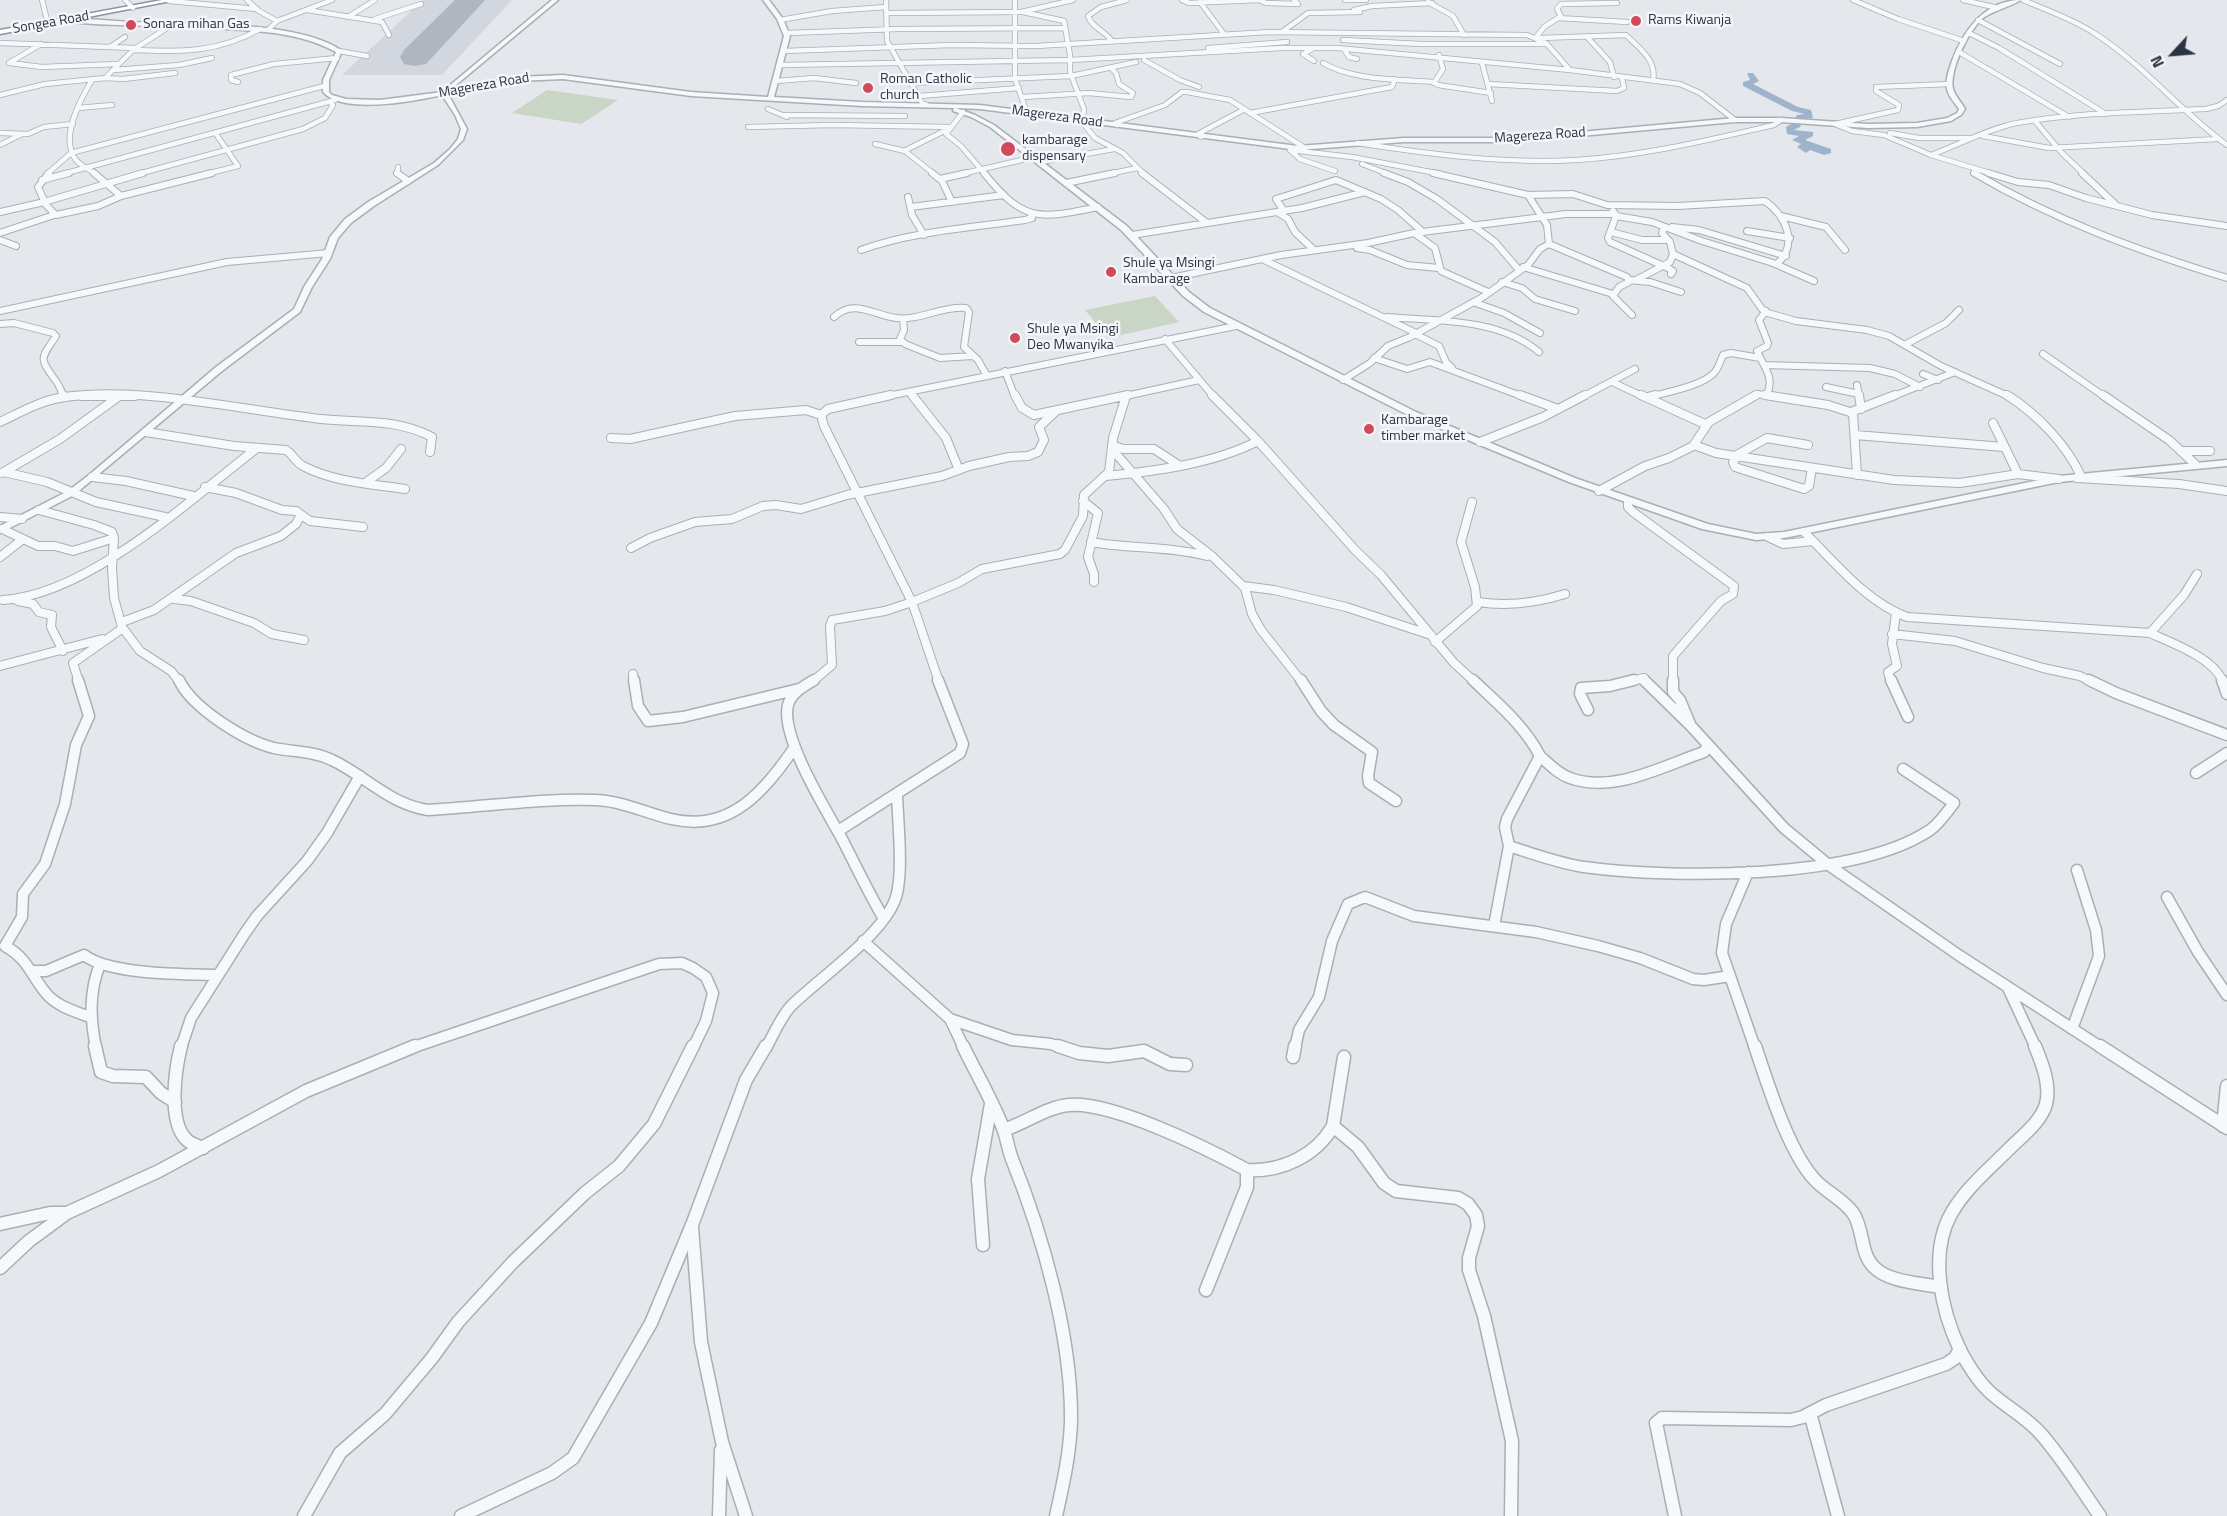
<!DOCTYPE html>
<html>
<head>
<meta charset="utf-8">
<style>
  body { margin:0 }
  #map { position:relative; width:2227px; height:1516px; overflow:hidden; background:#e4e7ec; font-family:"Titillium Web",sans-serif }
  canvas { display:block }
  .north { position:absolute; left:2143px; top:24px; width:60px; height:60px; -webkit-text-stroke:4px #f4f6f9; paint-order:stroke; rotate:244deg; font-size:16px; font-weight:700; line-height:24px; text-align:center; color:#2b3445 }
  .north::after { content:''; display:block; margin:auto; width:21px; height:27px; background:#2b3445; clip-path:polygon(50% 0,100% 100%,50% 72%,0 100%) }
</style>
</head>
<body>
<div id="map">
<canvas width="2227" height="1516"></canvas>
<div class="north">N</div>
</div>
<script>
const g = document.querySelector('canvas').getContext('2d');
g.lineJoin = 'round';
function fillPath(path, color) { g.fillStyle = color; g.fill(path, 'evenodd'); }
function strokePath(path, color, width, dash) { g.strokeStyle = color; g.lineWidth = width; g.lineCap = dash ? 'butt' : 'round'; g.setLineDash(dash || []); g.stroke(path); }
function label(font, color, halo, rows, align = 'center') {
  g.font = font + ' "Titillium Web",sans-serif'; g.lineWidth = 5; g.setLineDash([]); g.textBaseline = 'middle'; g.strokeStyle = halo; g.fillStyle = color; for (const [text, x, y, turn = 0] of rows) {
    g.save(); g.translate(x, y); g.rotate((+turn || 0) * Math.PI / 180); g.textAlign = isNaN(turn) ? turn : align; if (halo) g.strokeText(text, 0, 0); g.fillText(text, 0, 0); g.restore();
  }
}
const built = new Path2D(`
  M423,0H512L442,75H342Z`);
const green = new Path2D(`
  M547,90L618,100L581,124L512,113Z
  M1155,296L1179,322L1108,338L1085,310Z`);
const river = new Path2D(`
  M1747,73H1753L1759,81L1753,84L1798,107L1811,110L1813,118L1804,119L1800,127L1794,130L1813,132V136L1805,140L1831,149V153L1824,155L1810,150L1806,153L1797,147L1801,144L1792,140L1799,136L1787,134L1786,127L1793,123L1797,115L1805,114L1792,111L1743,86V82L1750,80Z`);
const runway = new Path2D(`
  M455,0H485L426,64L415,66L404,64L400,57L404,50Z`);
const minorFar4 = new Path2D(`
  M42,0L48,24
  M125,0L133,8
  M247,0L259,11L277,21L268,30
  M886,0L887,41L922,103L927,105
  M1015,0V79L1027,113
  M1182,0L1189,3L1259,0L1266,3L1298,4L1294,0
  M1345,0H1366
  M1853,0L1898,19L1964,41
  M1963,0L1998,8
  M2023,0C2046,10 2073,19 2094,33C2143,64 2180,111 2227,145
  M169,1L257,9
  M1200,2L1224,34
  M1428,2L1453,16L1464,35
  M307,10L382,22L389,35
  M1354,10L1372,6L1432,3
  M1023,12L1064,21L1070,55V72L1084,109L1083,119L1088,121H1082L1083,123L1095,138L1123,153L1144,174
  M887,13L1021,12L1073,0
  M348,17L375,0
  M1558,18L1627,22
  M375,19L421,4
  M780,20L832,11L886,7
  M1978,20L2060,64
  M277,21L332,0
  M1282,32L1308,13L1360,12
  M787,33L898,29L1065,28
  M1969,33L1999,48L2106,114
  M1537,36L1544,27L1561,16L1557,9L1561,4L1617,3
  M1587,37L1610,62L1614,77
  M1540,38L1626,35C1640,49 1657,60 1653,81
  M1111,40C1104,30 1092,28 1088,16L1101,7L1127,0
  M1343,40L1421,44H1547
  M0,43L136,48
  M41,44L9,63L42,67L118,64
  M110,47L125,37
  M1208,48L1287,42
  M1312,49L1303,54L1314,61
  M1344,49L1349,57L1357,59
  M133,50C180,52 218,53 260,29
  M339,51L367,56
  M784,51L951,45L1036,46L1270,32L1527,35L1546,43L1570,70
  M1959,52L2069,117
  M1144,60L1180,80L1199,87
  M1323,63C1354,81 1398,79 1433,82L1438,85L1491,93
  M1482,63L1492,101
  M781,65L1070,60L1282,48H1337L1570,70L1680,84L1700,93L1735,120
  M114,70L179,65L212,58
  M105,78L123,79L175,73
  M92,80C80,100 59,138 76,160C81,166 90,170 96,174
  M776,81L814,78L856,83
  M238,82L231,80V75L274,64L337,58
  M912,83L1071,76L1136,62
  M1434,83L1443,69L1439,55
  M1488,84L1617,91L1624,88L1622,78
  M0,95L45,84L105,78L133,50L170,26
  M919,96L1019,88
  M1023,97L1089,93L1131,97L1133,93L1119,84L1116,73L1111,68
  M78,108L112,105
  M768,109L787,117
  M963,112L946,134L961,146L985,174
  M1250,113L1392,87L1395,79
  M782,115L905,116
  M2035,121L2062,153L2084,174
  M1835,124L1852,131L1884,135L1931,155L1993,174
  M1835,124L1898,110L1899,105L1876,91V87L1950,84
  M1117,125L1115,123L1165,105L1182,92H1187L1230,100L1305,148
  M748,127L833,125L949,127
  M0,133L28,134L44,127L73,124
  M1890,133L1919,138H1971
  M1983,136L2049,148L2218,139
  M1201,137L1198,134L1243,110
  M1357,143C1429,154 1502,164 1576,160C1643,156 1709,140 1774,125L1781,120
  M875,144L905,151L934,174
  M0,145L22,134
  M1290,150L1352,157L1441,174
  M1290,150L1300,159L1335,171
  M904,151L948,129
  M1931,155C1958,145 1990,128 2017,123C2079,112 2144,112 2206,109L2218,106L2227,100
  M1041,162L1114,149
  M1362,164L1388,174
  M1974,173L1976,174
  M47,174L71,153L324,86
  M63,174L335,100
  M138,174L303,129L325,118L333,105L330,102
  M206,174L238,166L216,134
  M397,174L398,167
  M961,174L1035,157
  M1108,174L1137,168`);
const minorFar3 = new Path2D(`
  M49,173L38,187L46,205L56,215L98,206L121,196
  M94,173L121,196L212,173
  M397,173L408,181
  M932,173L942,181L952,202
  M984,173C1024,223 1039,219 1098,207
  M1142,173L1207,223
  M1384,173L1408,182L1437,199L1495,242L1519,270
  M1433,173L1528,195L1573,194L1607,205L1678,206L1765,201C1786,216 1799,244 1777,264
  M1974,173C2054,220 2139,251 2227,278
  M1988,173L2018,182L2049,185L2086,198L2152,215L2227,226
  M2082,173L2115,204
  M940,179L967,173
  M42,180L69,173
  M1066,183L1115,173
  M908,197L912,215L924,235
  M911,207L1004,195
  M1284,211L1276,199L1336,180L1381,199L1398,210L1423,232
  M1613,211L1616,216L1608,238L1610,242L1668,268L1673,271L1671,274
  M0,212L44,202L143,173
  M1277,212L1288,219L1295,232L1314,250
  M1616,216L1652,222L1702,241L1773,263L1814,281
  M1781,216L1826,227L1845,250
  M1664,227L1662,233L1670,242L1673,254L1747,288L1762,309L1768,313L1796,321L1867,330L1889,336L1941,366L2010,397
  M1672,227L1699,230L1786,256
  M1747,231L1790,238
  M1611,232L1642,240H1668
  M0,233L54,215
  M1414,233L1435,248L1441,271L1488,292
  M1132,235L1302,208L1365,192
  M0,240L16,246
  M1549,244L1627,277L1629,282L1619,287L1613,296L1632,315
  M1357,248L1370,250L1407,265L1439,268
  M861,250C913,231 971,228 1025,220L1032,218L1031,214
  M1262,259L1416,333
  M1523,267L1613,294
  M1171,278L1281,255L1368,243L1414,233L1566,214H1615
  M1629,280L1650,282L1681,292
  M1636,280L1670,262L1673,254
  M1502,282L1522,288L1535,299L1575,311
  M1473,302L1504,313L1540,333
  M0,311L227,262L329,253
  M1766,311L1759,320L1768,343L1767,346L1757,351C1763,366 1775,377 1767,394
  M834,317C854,298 873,315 896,318C919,321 941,306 966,308L969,312L964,347L978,360L987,376
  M1387,317C1437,321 1499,318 1539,352
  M903,319L904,330L900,339L905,344L940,358L973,356
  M0,324L14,323L53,333L56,336C41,359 38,357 56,381C60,386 61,393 65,397
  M1415,334L1439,346L1446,362L1452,368
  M1165,339L1214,397
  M859,342H902
  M1906,344L1946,323L1959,310
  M2043,354L2105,397
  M1374,358L1407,369L1430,362L1524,397
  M1764,365L1870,368L1895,374L1920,387
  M1005,371L1015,397
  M1923,374L1938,380
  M1343,380L1370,363L1388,346L1410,337L1483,297L1528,265L1540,249L1549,244L1547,225L1528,195
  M1612,382L1644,397
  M1857,385L1859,397
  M1826,387L1859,394
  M909,392L913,397
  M82,397H135
  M883,397L1236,326
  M1121,397L1199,380
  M1582,397L1635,369
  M1649,397C1667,392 1702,386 1714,373C1719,368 1720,361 1723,355L1731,353L1760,358
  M1753,397L1758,394L1774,397
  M1891,397L1955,372`);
const minorFar2 = new Path2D(`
  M62,395L66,397
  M912,395L946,438L959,470
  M1015,395L1022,408L1034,415L1128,395
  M1212,395L1258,441L1355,550L1381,575L1454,663L1475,682
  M1520,395L1558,409
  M1641,395L1707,425
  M1765,395L1828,405L1853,413L1857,475
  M1859,395L1861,409
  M2007,395C2037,414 2066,444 2081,476
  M2103,395L2169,440L2195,464
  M1648,397L1655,395
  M1851,412L1895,395
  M0,422C19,413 38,402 59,398C138,385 241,410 321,419C360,423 396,418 432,437L430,452
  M1993,423L2018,474
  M146,432L234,446L286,450C293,454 295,462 303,466C333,482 372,484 405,489
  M1855,435L2004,447
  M611,438L630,439L735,416L806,410L821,415
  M1480,442L1543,417L1585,395
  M1112,445L1123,449H1154L1177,464
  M1694,445L1716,453L1894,480L1960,483L2018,474L2059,479
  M1112,449L1164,509L1177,529L1213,557L1245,588L1252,614L1261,630L1302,682
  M2182,451H2210
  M1735,456L1767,438L1808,445
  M1737,456L1733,462L1735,467L1804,489L1809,486L1812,468
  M4,472L47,482L96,502L165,517
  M2,473L60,439L118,397
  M1106,476C1156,471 1213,464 1258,441
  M92,477L126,481L193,496
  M2077,478L2179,484L2227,491
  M365,483L386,468L401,449
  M205,487L236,493L282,510L296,511L310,521L363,527
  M1599,491L1645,466L1669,458L1693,446L1709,422L1756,395
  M1083,501L1098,513L1088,557L1094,574V582
  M1628,502V507L1633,512L1734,586L1733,594L1721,601L1673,656V682
  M39,510L94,525L112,532L114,538L112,568L114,598L122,627L140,651L171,671L180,682
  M0,517L22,519
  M2,529L38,546H55L73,551L114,538
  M1804,532C1835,562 1866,602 1907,617L2150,633C2172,643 2214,658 2223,682
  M1768,537L1783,544L1813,541
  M1091,542C1130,549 1169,546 1207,556
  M631,548L650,538L695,522L732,519L763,506L776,505L801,509L847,495L942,476L969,466L1009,457L1028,456L1038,452L1044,440L1039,427L1056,411
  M0,557L23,539
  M1243,586L1274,590L1346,607L1431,635
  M174,599L191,601L254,623L272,634L304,640
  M3,600C88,595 191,499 257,448
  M18,601L33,604L39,612L52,615L51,627L63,651
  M1478,602C1509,607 1536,603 1565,594
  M122,622L154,610L236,553L281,536L296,524L301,515
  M2150,633L2184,595L2197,574
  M1892,634L1955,641L2043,668L2080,676L2092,682
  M1435,642L1477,606L1475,587L1461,542L1472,502
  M0,666L102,639
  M633,674L634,682
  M79,682L73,663L123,628
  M812,682L832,665L830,626L832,620L885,611L912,602L824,426L821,415L828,409L891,395
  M939,682L912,602L958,583L982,569L1060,554L1065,550L1083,516L1084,495L1109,472L1113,438L1126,396
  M1628,682L1644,678L1645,682
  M1891,682L1888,672L1897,666L1892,644L1896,613`);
const minorFar1 = new Path2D(`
  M78,680L89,716L76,745L65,804L45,864L23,894L22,917L5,946C27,958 30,973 45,992C56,1006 73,1011 90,1017
  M179,680C192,708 245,741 274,748C293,752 314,751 332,760C366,776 389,804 428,810C484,807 540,798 596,800C622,801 646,813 671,819C731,833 764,791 795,747
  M634,680L638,706L648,721L683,717L799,689
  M814,680C804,686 791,693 788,705C780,736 825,808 841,837C855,864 868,892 884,919
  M1301,680L1321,711L1334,725L1372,752L1368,776L1369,783L1396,801
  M1473,680C1498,704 1524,725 1540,756L1507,819L1505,827L1509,846L1494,926
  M1644,680L1691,726L1784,828L1830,866L1960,956L2102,1048
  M1673,680V692L1680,700L1690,724
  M1891,680L1908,717
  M2089,680L2116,693L2227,735
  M2222,680L2227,694
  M1588,710L1580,694L1581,688L1610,686L1634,680
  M1540,756C1549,764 1558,774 1570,778C1613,794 1663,766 1704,752L1708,745
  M2196,773L2227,753
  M838,831L960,753L963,744L938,680
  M1509,846C1534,854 1558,863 1584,867C1671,879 1856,880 1930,830C1939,824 1947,812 1954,803L1903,769
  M1748,872L1726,924L1722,953L1755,1048
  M2167,897L2198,952L2227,995
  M863,941L950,1019L964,1048
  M31,971H46L84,955C110,975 184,974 218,975
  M2008,988L2036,1048
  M950,1019L1012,1040L1051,1044L1062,1048
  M2072,1029L2099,956L2096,930L2077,870
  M96,1048C90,1018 89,992 100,964
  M181,1048L191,1018L245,933L257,916L307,861L327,833L360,776
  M411,1048L659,964L682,963L693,968L706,977L713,993L706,1021L693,1048
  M766,1048C774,1034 781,1016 792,1005C821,977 881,936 895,900C904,876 898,823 897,795
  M1295,1048L1299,1030L1319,997L1332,941L1348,904L1365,897L1414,916L1536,932L1598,946L1640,958L1693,979L1704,980L1730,976`);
const minor = new Path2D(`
  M95,1046L101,1072L113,1076L146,1077L161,1093L175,1102
  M181,1046C175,1070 168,1121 186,1139C190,1144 198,1146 203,1148
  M963,1046C976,1073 992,1100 1003,1128C1007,1138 1008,1149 1012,1159C1043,1236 1072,1338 1071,1421C1070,1454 1063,1484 1056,1516
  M1058,1046L1079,1053L1108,1056L1144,1051L1170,1064L1186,1065
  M1755,1046C1768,1084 1788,1151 1815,1180C1826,1192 1843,1199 1853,1213C1864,1229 1860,1254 1874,1267C1888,1282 1920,1283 1939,1287
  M2035,1046C2042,1063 2051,1085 2046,1104C2041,1122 2022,1136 2009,1149C1989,1169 1965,1189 1951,1214C1929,1254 1941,1310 1960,1350C1968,1365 1979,1383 1992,1394C2008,1408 2027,1418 2041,1434C2063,1459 2081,1489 2100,1516
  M2100,1046L2227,1128
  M1293,1057L1295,1046
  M1333,1126L1358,1147L1384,1183L1396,1191L1458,1198L1468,1204L1476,1215L1478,1226L1469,1258V1270L1484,1316L1512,1441L1511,1516
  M2223,1126L2227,1086
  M1004,1130C1025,1123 1047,1107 1069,1105C1112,1101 1208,1149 1247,1170V1187L1206,1290
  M1247,1170C1281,1172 1316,1156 1333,1126L1344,1057
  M0,1224L50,1213H67
  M692,1227L701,1342L722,1442L746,1516
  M983,1245L978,1179L991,1104
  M0,1268L29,1241L67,1213L159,1171L306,1091L415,1046
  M1810,1413L1838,1516
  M304,1516L340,1453L385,1414L432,1358L458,1322L513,1262L585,1193L619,1166L654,1124L693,1046
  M461,1516L552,1473L573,1458L651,1323L692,1225L746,1080L766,1046
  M719,1516L721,1450
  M1675,1516L1656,1423L1662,1418L1791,1420L1803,1417L1826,1405L1946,1364L1955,1358L1960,1349`);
const tertiary = new Path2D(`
  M552,0H558L450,90L517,77L563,75L691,92L768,97L784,36L777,19L763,0H769L783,19L790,36L774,97L862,102L980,105L1298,146L1404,138H1514L1735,118H1781L1868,124L1917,123L1947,118L1957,113L1959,109C1955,103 1948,96 1947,89C1945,80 1949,70 1952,61C1963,31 1985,0 2021,0C2009,7 1995,10 1983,18C1969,30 1949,70 1953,89C1955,96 1962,103 1965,109L1961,115L1951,121L1917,127L1868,128L1781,122H1735L1514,142H1404L1298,150L980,109L956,108L975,115L994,125L1127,226L1189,292L1210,308L1416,412L1575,478L1708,524L1756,534L1784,532L2059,476L2227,460V466L2059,482L1784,538L1756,540L1702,529L1569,482L1410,416L1204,312L1183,296L1121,230L990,127L971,117L953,111L954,108L862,106L691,96L563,79L517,81L448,94L467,129L463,140L438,165L374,206L351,223L338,238L330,259L312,287L300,312L222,371L74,495L0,533V526L68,491L89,475L216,367L294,309L304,287L322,259L330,237L345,219L368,202L434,163L450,149L458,139L461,129L455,115L442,95C415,101 343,115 323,92V80L336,52C302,33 262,31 224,29C181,26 138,26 94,24L68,22L66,19C87,18 109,21 130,22C183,24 301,20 342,51L329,80V92L332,95L346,99L380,100L442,92Z`);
const trunk = new Path2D(`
  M162,0H176L0,34V30Z`);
const markers = [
  [1636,21,6,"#d1495b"],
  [131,25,6,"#d1495b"],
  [868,88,6,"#d1495b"],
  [1008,149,8,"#d1495b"],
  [1111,272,6,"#d1495b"],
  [1015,338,6,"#d1495b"],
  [1369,429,6,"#d1495b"]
];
const farPoinames = [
  ["Rams Kiwanja",1648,21],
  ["Sonara mihan Gas",143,25],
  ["Roman Catholic",880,80],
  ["church",880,96],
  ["kambarage",1022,141],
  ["dispensary",1022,157],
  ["Shule ya Msingi",1123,264],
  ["Kambarage",1123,280],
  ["Shule ya Msingi",1027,330],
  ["Deo Mwanyika",1027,346],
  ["Kambarage",1381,421],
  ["timber market",1381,437]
];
const farStreetnames = [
  ["Songea Road",51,23,-10],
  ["Magereza Road",484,86,-10],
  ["Magereza Road",1057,117,8],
  ["Magereza Road",1540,136,-4]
];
fillPath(built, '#d2d6de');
fillPath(green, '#c9d6c5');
fillPath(river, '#9fb4cc');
fillPath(runway, '#b0b6c1');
strokePath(minorFar4, '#a9aeb7', 6);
strokePath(minorFar3, '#a9aeb7', 8);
strokePath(minorFar2, '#a9aeb7', 10);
strokePath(minorFar1, '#a9aeb7', 13);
strokePath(minor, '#a9aeb7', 15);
strokePath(tertiary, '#a9aeb7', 3);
strokePath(trunk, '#8b94a3', 3);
strokePath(minorFar4, '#f7f8fa', 4.5);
strokePath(minorFar3, '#f7f8fa', 6);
strokePath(minorFar2, '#f7f8fa', 8);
strokePath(minorFar1, '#f7f8fa', 10);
strokePath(minor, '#f7f8fa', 12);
fillPath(tertiary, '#f7f8fa');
fillPath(trunk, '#fff');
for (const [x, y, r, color] of markers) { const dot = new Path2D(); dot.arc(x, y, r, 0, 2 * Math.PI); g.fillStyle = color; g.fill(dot); strokePath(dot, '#f4f6f9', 2); }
label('14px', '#2b3445', '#f4f6f9', farPoinames, 'left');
label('14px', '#2b3445', '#f4f6f9', farStreetnames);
</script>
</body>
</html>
